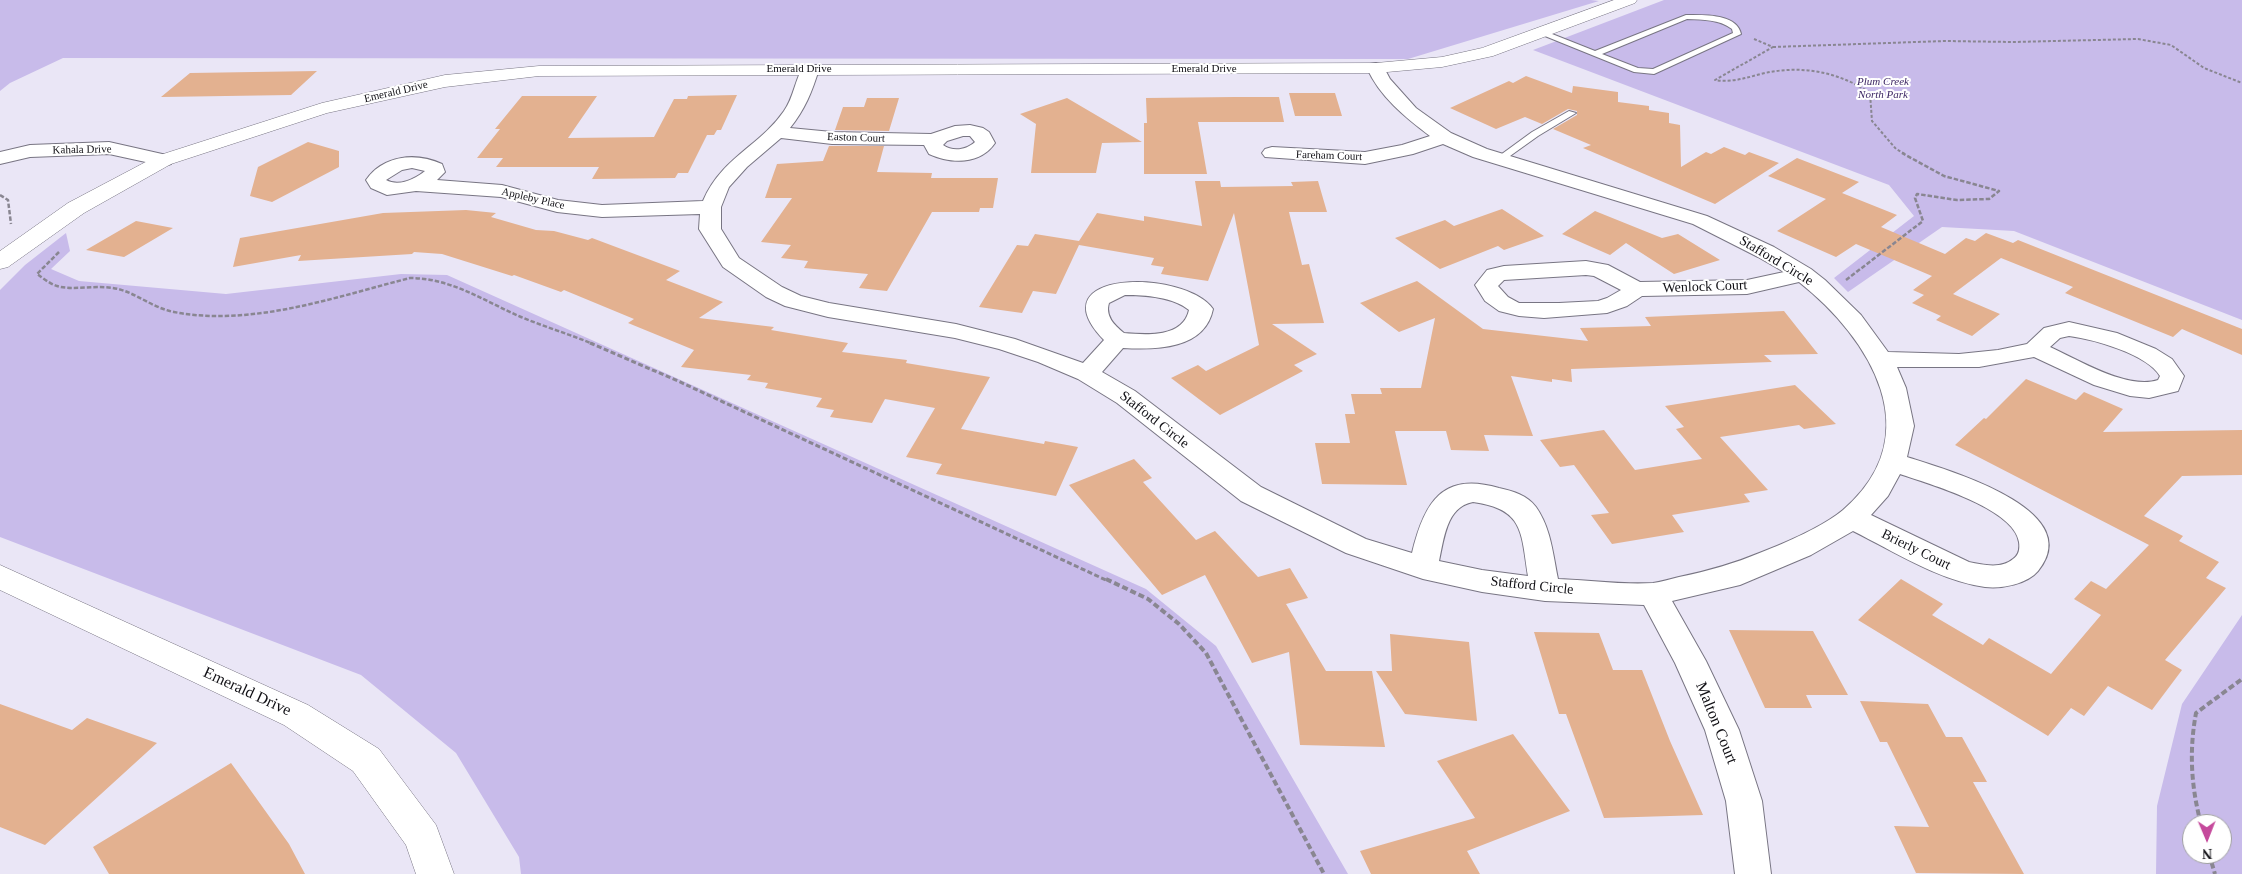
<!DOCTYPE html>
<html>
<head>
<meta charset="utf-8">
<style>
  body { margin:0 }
  #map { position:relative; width:2242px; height:874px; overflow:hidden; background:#eae6f6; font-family:"Times New Roman",serif }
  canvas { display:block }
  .north { position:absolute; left:2182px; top:814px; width:50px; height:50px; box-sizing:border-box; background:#fff; border:1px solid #9f9fa1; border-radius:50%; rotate:179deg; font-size:14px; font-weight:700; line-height:20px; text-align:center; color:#100f14 }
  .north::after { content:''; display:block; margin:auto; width:18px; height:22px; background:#c54a9c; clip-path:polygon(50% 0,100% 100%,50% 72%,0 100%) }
</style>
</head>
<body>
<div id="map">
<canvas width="2242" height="874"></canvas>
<div class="north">N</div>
</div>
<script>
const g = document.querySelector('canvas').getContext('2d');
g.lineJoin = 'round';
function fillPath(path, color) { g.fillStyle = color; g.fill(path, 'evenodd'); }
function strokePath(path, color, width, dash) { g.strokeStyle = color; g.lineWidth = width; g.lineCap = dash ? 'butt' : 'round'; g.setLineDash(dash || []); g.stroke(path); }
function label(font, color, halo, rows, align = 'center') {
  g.font = font + ' "Times New Roman",serif'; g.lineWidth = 4; g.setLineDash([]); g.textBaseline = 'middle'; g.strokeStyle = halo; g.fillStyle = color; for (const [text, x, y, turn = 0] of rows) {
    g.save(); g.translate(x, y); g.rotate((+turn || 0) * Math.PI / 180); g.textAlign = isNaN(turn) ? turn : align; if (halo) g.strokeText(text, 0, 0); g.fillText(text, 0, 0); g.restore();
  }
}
const green = new Path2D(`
  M0,0H1591L1599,1L1408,59L63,58L10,83L0,91Z
  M1664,0H2242V320L2014,231L1942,227L1848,292L1834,278L1914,216L1889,185L1533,50Z
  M66,233L70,251L51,269L79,281L226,294L401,274L447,275L1146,589L1216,646L1348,874H521L519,857L456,753L361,675L0,537V290L25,265Z
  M2242,615V874H2156L2157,806L2182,704ZM2192,824H2222V854H2192Z`);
const building = new Path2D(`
  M317,71L291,95L161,97L190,73Z
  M1526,76L1572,93L1573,86L1618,92V102L1649,106V110L1669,113V123L1680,125L1681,167L1706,152L1711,154L1724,147L1745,155L1749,152L1779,163L1715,204L1583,148L1591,145L1553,129L1577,115V111L1568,109L1542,124L1525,117L1496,129L1450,108L1509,81L1513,83Z
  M1289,93H1335L1342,116H1295Z
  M737,95L721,130H717L714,135H707L688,173H678L675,178L592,179L599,167H496L503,158H477L500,129H495L522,96H597L568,138L654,137L674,99H687L688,96Z
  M1234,97H1279L1284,122H1198L1207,174H1144V123H1147L1146,98Z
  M867,98H899L889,131L835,130L843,107H864Z
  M1067,98L1142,142L1102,143L1096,173H1031L1036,124L1020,114Z
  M308,142L339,151V167L272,202L250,196L258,167Z
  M829,146H884L877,172L932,173L931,178H998L993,208H980L979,212H932L887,291L859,288L868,274L804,268L808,261L781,258L791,245L761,242L792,198H765L777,164L823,161Z
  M1797,158L1859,182L1842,193L1897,215L1881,227L1945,254L1966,238L1975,241L1986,233L2013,243L2018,240L2242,329V355L2182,329L2173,337L2065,293L2073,287L2001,258L1953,294L2000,314L1972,336L1936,320L1941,316L1912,303L1924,295L1913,290L1932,276L1856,244L1836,257L1777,231L1826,199L1768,176Z
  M1195,181H1220L1221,187L1293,186L1291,182L1318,181L1327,212H1289L1302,265L1309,264L1324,323L1272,324L1317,354L1294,365L1303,371L1220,415L1171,378L1198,365L1206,371L1259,345L1234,213L1208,281L1161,274L1164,267L1151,265L1154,258L1079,245L1056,294L1033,291L1022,313L979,307L1017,245L1028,246L1035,234L1079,241L1097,213L1144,221V216L1202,226Z
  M1502,209L1544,236L1504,250L1498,246L1440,269L1395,238L1445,220L1454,226Z
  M466,210L496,213L491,217L536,230L554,231L588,240L592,238L680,271L666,280L723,302L699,318L774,327L771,330L848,343L842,352L907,360L906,363L990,377L961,429L1044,444L1045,441L1078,447L1056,496L936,474L942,464L906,457L935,408L885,399L872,423L830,417L834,410L816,407L822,398L765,388L768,383L747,380L751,375L681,367L694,350L628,323L634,319L564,290L561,292L514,275L512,276L442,254L414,252L412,254L298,261L301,255L233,267L240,238L383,213Z
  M1595,211L1662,238L1678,234L1720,260L1674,274L1626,243L1610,255L1562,234Z
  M136,221L173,228L124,257L86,250Z
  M1417,281L1483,329L1588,341L1580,328L1651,326L1645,317L1784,311L1818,354L1764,355L1772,362L1571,369L1572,382L1552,379V382L1511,376L1533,436L1484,435L1489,451L1451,450L1446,431H1395L1407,485L1322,484L1315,443H1350L1345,414H1355L1351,394H1382L1380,388H1421L1435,318L1399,332L1360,303Z
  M2026,379L2076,400L2084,392L2123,409L2103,432L2242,430V475L2182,476L2144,516L2183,536L2179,541L2219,562L2206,578L2226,588L2165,660L2182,670L2152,710L2108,686L2084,716L2071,708L2048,736L1858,620L1901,579L1943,604L1932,615L1983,645L1989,638L2051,674L2101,615L2074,599L2091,581L2106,589L2149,545L1955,445L1984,418L1986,419Z
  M1795,385L1836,424L1804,429L1799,425L1720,437L1768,490L1744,494L1750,502L1672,515L1684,532L1612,544L1591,515L1609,513L1574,465L1560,467L1540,440L1604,430L1635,470L1702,459L1676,429L1684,427L1665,406Z
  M1134,459L1152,478L1143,482L1196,540L1215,531L1258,577L1290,568L1308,598L1286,604L1326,671H1372L1385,747L1300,745L1289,652L1252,663L1205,575L1162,595L1069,485Z
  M1729,630L1813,631L1848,695H1806L1812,708H1765Z
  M1534,632L1599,633L1613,670H1642L1670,741L1703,815L1604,818L1566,714H1559Z
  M1390,634L1469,642L1477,721L1405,714L1376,671H1392Z
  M1860,701L1928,704L1946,737H1962L1987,782H1973L2024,874L1916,873L1894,826L1929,827L1887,742H1880Z
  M0,704L72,730L87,718L157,743L45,845L0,827Z
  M1513,734L1570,811L1467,851L1480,874H1371L1360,851L1475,818L1437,761Z
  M231,763L289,844L305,874H109L93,847Z`);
const pathFar3 = new Path2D(`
  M1754,39L1773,47L1715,80C1733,83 1748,77 1765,73C1802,65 1839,72 1870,93L1872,121L1896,149L1905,154
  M1773,47L1945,41L2013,42L2138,39L2171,45L2204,68L2242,83`);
const pathFar2 = new Path2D(`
  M0,195L8,200L11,224
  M59,252L37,274C43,278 50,284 57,286C74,291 99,284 118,289C138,294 153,308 174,312C252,327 335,297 410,278C451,278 484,301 521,317C545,327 569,334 593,344
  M1846,280L1923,221L1915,198L1917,194L1957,200L1989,199L1999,191L1944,176L1902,153`);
const pathFar1 = new Path2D(`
  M590,343L678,381L1108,581`);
const path = new Path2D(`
  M1106,579L1148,599L1179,624L1206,653L1324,874
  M2201,824C2191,786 2189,751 2196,713L2242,679
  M2209,854L2215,874`);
const lane = new Path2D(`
  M1686,15C1702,15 1737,13 1741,34L1654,74L1634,72L1535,32L1542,30L1595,51ZM1687,19C1703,20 1719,19 1732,29L1733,33L1653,69L1638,68L1602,54Z
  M1569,111L1576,113L1538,136L1503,161L1500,162L1495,159L1532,132Z`);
const street = new Path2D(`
  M1376,63L1382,64L1390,79L1416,108L1451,133L1487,149L1707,216L1774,247L1811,269L1825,280L1861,315L1888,352L1959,354L1998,350L2027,344L2044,328L2069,322L2117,333L2156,349L2172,359L2184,376L2178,391L2149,398L2130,396L2094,385L2034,357L1979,367H1897L1906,388L1914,426L1907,457C1944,469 2089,509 2038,571C2027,584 2002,589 1985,587C1940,581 1893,551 1853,531L1811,555L1740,585L1672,601L1706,661L1739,730L1762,801L1771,874H1735L1726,801L1705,730L1675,663L1644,605L1545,601L1482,592L1423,579L1346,553L1241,501L1117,403L1078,379L1038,362L999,349L955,338L828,317L785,306L766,297L723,267L699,229L700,214L602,217L557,212L501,197L416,191L387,195L371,188L366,180C383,155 416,152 442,164L445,172L437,180L502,185L558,200L602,205L703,201C721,158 760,146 784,111C794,97 795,79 804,65H816L819,69C812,92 805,109 790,128L832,132L931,134L955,126L970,125L983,128L989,132L995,143C980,165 951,164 929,154L924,145L832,144L781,138L747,167L729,187L721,207V229L739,258L782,287L801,296L829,303L956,324L1015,339L1083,363L1104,340C1035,269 1185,269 1213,309C1205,349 1157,350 1123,348L1102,372L1135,391L1261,487L1366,539L1412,553C1424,503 1442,471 1499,488C1513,491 1527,495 1536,507C1551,528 1553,555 1558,579C1588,580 1623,585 1653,583C1661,582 1670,579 1679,577C1709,571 1733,564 1762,552C1785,543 1824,526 1843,510C1930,435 1871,339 1799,282L1747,294L1642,296L1627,306L1607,313L1544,318L1519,316L1499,311L1485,301L1475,285L1487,270L1504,266L1586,261L1608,265L1640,282L1747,280L1784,272L1758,257L1693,224L1473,157L1443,144L1413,154L1365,164L1265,157L1262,153L1265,149L1272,147L1365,152L1402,145L1430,136C1405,117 1380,97 1367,68L1370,64ZM963,136H970L975,142C966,150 953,152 943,145L947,141ZM412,168L425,171C415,179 399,187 386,180L402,170ZM1586,275L1594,276L1621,290L1607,298L1598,301L1559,303H1519L1508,297L1498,286L1504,280ZM1125,295C1146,295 1173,297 1189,310C1183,338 1146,335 1124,333C1114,325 1105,316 1109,303ZM2069,336C2093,339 2147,354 2160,376L2158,380C2127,390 2079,360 2050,347L2060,338ZM1900,474C1929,484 2014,508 2019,542C2020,549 2019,555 2013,559C2001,569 1984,565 1969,562L1871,515L1888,496ZM1473,502C1524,509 1521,532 1528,576L1482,570L1439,561C1444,539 1446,507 1473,502Z
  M109,142L171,156L174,160L171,164L164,166L109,154L30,157L0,164V152L30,145Z`);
const secondary = new Path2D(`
  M1614,0H1637L1635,3L1493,56L1442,67L1376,73L539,76L445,87L327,113L171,164L84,213L8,267L0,269V251L68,203L157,156L322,103L445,75L539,66L1376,63L1442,57L1482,48Z
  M0,565L308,705L379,749L436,825L454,874H416L406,845L353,771L284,725L0,590Z`);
const farStreetnames = [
  ["Emerald Drive",799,69],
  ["Emerald Drive",1204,69],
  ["Emerald Drive",396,92,-13],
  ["Easton Court",856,138,2],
  ["Kahala Drive",82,150,-1],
  ["Fareham Court",1329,156,2],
  ["Appleby Place",533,199,13]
];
const farParknames = [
  ["Plum Creek",1883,82],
  ["North Park",1883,95]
];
const streetNames = [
  ["Stafford Circle",1776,261,31],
  ["Wenlock Court",1705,287,-2],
  ["Stafford Circle",1154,420,38],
  ["Brierly Court",1916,550,26],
  ["Stafford Circle",1532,586,6]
];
const nearStreetnames = [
  ["Emerald Drive",247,692,25],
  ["Malton Court",1716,723,68]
];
fillPath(green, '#c8bbea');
fillPath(building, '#e3b190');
strokePath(lane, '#787583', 2);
strokePath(street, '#787583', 2);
strokePath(secondary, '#787583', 1);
strokePath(pathFar3, '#898691', 2, [3, 2]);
strokePath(pathFar2, '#898691', 2.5, [4.5, 2]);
strokePath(pathFar1, '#898691', 3, [5, 2.5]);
strokePath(path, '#898691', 4, [6, 3]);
fillPath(lane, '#fff');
fillPath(street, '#fff');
fillPath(secondary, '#fff');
label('11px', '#100f14', '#fff', farStreetnames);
label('italic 11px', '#3c2663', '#fff', farParknames);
label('14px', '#100f14', '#fff', streetNames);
label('16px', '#100f14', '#fff', nearStreetnames);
</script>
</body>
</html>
